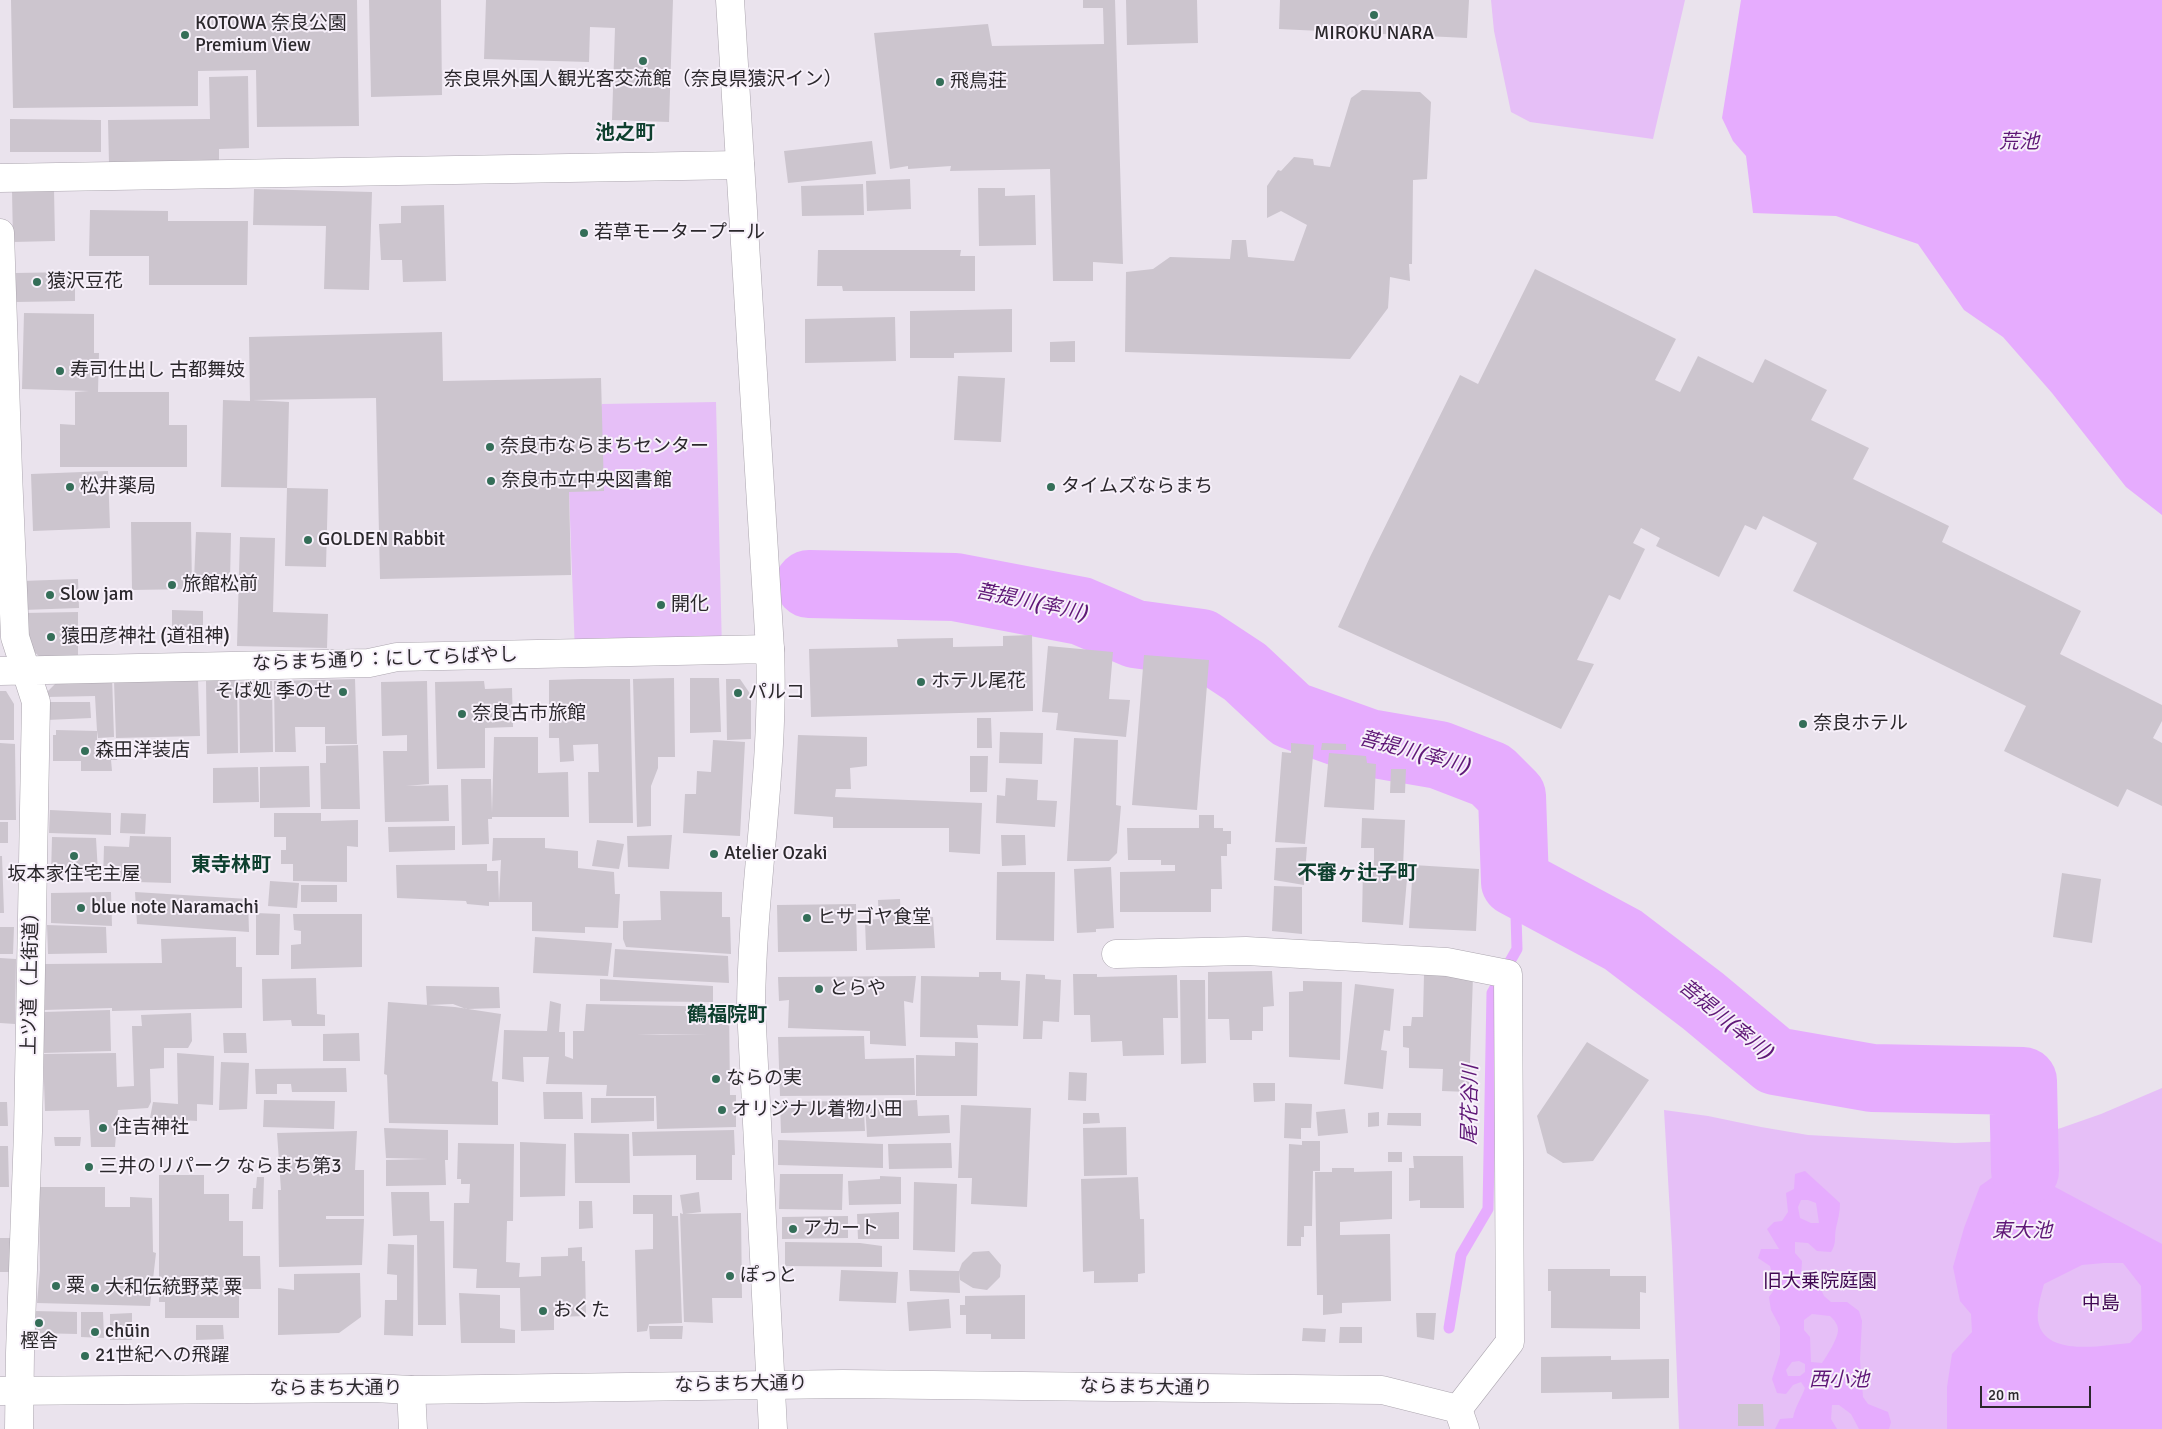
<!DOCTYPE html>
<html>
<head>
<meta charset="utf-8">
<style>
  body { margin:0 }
  #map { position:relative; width:2162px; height:1429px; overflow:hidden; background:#eae3ed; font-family:Signika,sans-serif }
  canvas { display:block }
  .scale { position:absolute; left:1980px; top:1386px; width:111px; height:22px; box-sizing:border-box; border:2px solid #2b282c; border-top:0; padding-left:6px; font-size:15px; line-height:18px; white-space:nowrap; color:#2b282c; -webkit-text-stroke:4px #f7f0fa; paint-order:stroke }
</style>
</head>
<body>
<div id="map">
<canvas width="2162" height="1429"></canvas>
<div class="scale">20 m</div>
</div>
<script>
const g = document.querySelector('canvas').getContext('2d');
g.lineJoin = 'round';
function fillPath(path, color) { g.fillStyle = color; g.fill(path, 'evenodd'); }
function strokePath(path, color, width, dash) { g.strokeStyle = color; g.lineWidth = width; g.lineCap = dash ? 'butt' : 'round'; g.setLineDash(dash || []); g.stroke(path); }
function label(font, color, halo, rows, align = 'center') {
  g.font = font + ' Signika,"Noto Sans JP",sans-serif'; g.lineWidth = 4; g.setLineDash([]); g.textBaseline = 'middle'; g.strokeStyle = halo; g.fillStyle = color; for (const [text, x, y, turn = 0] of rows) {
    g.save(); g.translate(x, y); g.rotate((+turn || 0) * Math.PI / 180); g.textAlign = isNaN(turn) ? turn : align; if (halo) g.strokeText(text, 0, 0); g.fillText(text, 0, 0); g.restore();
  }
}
const green = new Path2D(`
  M1491,0H1685L1653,139L1530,122L1511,112L1494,31Z
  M716,402L722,650L575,653L569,492L602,404Z
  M2162,1088V1429H1679L1672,1248L1664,1110L1708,1116L1761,1127L1808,1135L1955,1143L2015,1141L2061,1128L2101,1114Z`);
const water = new Path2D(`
  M1741,0H2162V515L2126,487L2052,393L2003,337L1964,310L1918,244L1836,216L1753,213L1746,156L1733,141L1722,118Z
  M1805,1171L1840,1203C1840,1212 1838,1219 1836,1228C1834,1237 1837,1243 1831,1252L1817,1251L1808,1243L1795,1242V1253L1802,1261L1801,1277L1809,1285L1820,1287L1824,1296L1831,1302H1847L1859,1311L1862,1321L1860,1359L1863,1397L1868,1404L1888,1412L1891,1422L1889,1429H1859L1851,1414L1839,1405H1832L1831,1419L1837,1429H1775L1780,1419L1793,1418C1795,1407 1801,1399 1805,1388L1801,1382L1793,1385L1786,1394L1777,1393L1772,1379L1780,1354V1327L1771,1310L1769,1297L1776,1287L1770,1266L1758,1258L1761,1249H1779L1767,1229L1774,1222L1782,1221L1788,1212L1786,1193L1794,1189L1795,1174ZM1801,1200H1808L1816,1203L1819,1223H1811L1800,1218L1798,1207ZM1812,1314L1830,1316C1834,1320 1838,1324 1838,1330C1838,1338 1827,1356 1822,1363L1811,1362L1810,1337L1804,1330V1320ZM1799,1361L1805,1364V1372L1800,1376H1788L1786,1370L1792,1362Z
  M2025,1171L2162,1244V1429H1947V1387L1952,1354L1972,1332L1971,1314L1960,1301L1953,1267L1964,1228L1980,1186L1997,1174ZM2104,1263H2123L2141,1286L2142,1330L2130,1343C2105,1345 2049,1357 2039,1325C2035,1313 2041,1296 2044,1284L2082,1265Z`);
const stream = new Path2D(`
  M1449,1328L1461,1255L1488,1209L1492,993L1517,949L1515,882`);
const river = new Path2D(`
  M809,584L955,587L1081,611L1135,634L1201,643L1245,672L1291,715L1369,743L1439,755L1491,775L1512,796L1515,882L1623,940L1703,1001L1775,1061L1872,1078L2023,1081L2025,1171`);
const building = new Path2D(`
  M11,0H357L359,126L257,127L256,70L198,71V106L13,108Z
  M369,0H441L442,95L371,97Z
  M486,0H673L669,122L612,120L615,28L590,27L589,62L484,59Z
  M1083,0H1115L1123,264L1093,262V281H1053L1050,169L950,171L951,166L908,169V166L890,169L874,33L988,24L992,46L1104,44L1103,8H1083Z
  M1126,0H1197L1198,43L1127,45Z
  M1280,0H1469L1467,38L1279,29Z
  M248,76L249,148L219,149V162L109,164L108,120L210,119L209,77Z
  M1362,90L1420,92L1431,102L1427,179L1413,180L1412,264H1409L1410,281L1390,277L1388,308L1350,359L1125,352L1126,272L1153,269L1170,257L1230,259L1232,240H1246L1248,257L1294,261L1307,225L1281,211L1267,218V186L1278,170L1281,171L1294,157L1313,159L1314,165L1330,167L1351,98Z
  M10,119L101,120V152H10Z
  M872,141L876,174L788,183L784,151Z
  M910,179L911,209L867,211L866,181Z
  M863,184L864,215L802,216L801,186Z
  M978,188H1005V196L1035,195L1036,245L979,246Z
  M54,189L55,241L13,242L12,190Z
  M254,189L372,192L369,290L324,289L326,226L253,225Z
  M444,205L446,281L403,282L402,260H381L379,224L401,223V206Z
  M90,210L168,211V221H248L247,285H149V256H89Z
  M818,250H961L960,256H975V291H843L842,286H817Z
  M1535,269L1676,339L1655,380L1680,392L1698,356L1753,383L1765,359L1827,390L1811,420L1869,448L1853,479L1949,526L1942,542L2081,611L2060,654L2162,705V721L2153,738L2162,743V806L2127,789L2118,807L2004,751L2026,706L1793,591L1817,543L1763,516L1756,530L1745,525L1719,577L1656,546L1660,538L1641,528L1633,543L1645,549L1620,600L1609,595L1577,660L1594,664L1561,729L1338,627L1370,557L1460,375L1478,384Z
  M75,272V301L16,302L15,273Z
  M1012,309V352L954,353V358H910V311Z
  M24,313L94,314V353H99L98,392H169V425H187V467H60V424L75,425V392L89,391L22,389Z
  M895,317L896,361L805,363V319Z
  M442,332L443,381L601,378L604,491L569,492L571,575L380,579L376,398L253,400L289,402L287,488L221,487L223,400L250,401L249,337Z
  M1075,341V362H1050V342Z
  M958,376L1005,378L1001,442L954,440Z
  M108,471L110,528L33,531L31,474Z
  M287,488L328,489L326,567L285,566Z
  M131,522H191L192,589L132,590Z
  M196,532L231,533L230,581H194Z
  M240,537L275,538L273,612L328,614L327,648L237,646Z
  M78,579L79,608L23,610L22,581Z
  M172,610L203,611V638L172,636Z
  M78,612V657L41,658L32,650L24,613Z
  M1032,635L1033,711L811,717L809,649L898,647L897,639L953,638V647L1003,646V636Z
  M1048,646L1113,652L1109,699L1130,700L1126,737L1056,730L1058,713L1042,712Z
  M1144,655L1209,660L1197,810L1132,805Z
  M112,676L114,737L98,738L97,731V741H117V760H111L112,771H81V761H53V735H56V730L97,731L95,696L46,697L47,692L62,677Z
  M674,678L675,757H658V768L651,786V826L637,827L633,679Z
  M690,678H719L721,732L690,733Z
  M355,679L357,744H325V727H295L296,752H275L274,681Z
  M582,679H630L633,823H589L588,772H599L598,744L573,745L574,761L560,762L559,738H549V680Z
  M726,679H740L751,695V739L727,740Z
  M198,680L200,736L116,738L114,681Z
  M206,680H237L238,753L207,754Z
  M272,681L273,752L240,753L239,682Z
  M427,681L429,784L406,786L448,785L449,821L385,822L383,751H407V735L382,736L381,682Z
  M484,681L485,689L512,688L513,727L485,728V768L437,769L435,682Z
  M0,691H6L14,704V740H0Z
  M46,702H90L91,718L47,720Z
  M977,718H991L992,748H977Z
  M1000,732L1043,733L1042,764L999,763Z
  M798,735L867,737V766L850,768L851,789H836L835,797L982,803L980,854L949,852V828H833V817L794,814Z
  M494,737H538V773L568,772L569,817H492V819H488L489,844L462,845L461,779H491L492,813Z
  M1074,738L1118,740L1116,805L1121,806L1117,853L1109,861H1067Z
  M713,740L745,742L740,836L683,833L685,794H696L697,771L711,772Z
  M0,743L15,744L16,820H0Z
  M1291,743L1314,745L1305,844L1275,842L1282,752L1291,753Z
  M1322,743L1346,744V750H1321Z
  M358,745L360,809H321L320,763H326V746Z
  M1329,753L1366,756L1367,763L1376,764L1374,810L1324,807Z
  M970,756H988L987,792H970Z
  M309,766L310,807L260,808V767Z
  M258,767L259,802L213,803V768Z
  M1391,769H1406L1405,793H1390Z
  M1006,778L1038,780L1037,800L1057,801L1055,827L996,823L997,795L1005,796Z
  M50,810L111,813V835L49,833Z
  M121,813L146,814L145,834L120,833Z
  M274,813H321V821L358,820V847L347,846V882L293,881V864H281V850H286V837H274Z
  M1199,815H1214V828H1223V831H1231V844H1227V856H1221L1222,889H1211V912H1120V872L1175,871V865H1161V860H1128L1127,828H1199Z
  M1362,818L1405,820L1403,867H1408L1403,925L1362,922L1363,865L1374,867V848H1361Z
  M0,822H8V843H0Z
  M455,826V850L389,852L388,827Z
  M672,835L669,869L628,867L627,836Z
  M1001,835H1025L1026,865L1002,866Z
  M130,836L171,837V883L103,881L104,846L129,847Z
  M52,837L96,838L98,873L51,875Z
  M493,838H545V848L578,851V868L614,872L615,894H620L618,928L585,927V933L532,931V902H499L501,860L492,861Z
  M597,840L624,844L619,869L592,866Z
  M1307,847L1304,885L1274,880L1276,848Z
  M0,856H2L4,913H0Z
  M487,864V871H498L499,902H489V906L467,904L466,901L397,898L396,865Z
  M1413,865L1479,869L1476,931L1409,928Z
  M1111,867L1114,928L1096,929V932L1077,933L1074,869Z
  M997,872H1055L1054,941L996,940Z
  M2062,873L2101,879L2092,943L2053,937Z
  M270,881L299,883L297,908L268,906Z
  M301,885H337V902H301Z
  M1274,886L1302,887V934L1272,931Z
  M660,891L722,892V917H730L731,954L626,947L623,939V921L661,920Z
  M111,892L112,926L51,923V893Z
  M135,892L248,899L249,932L137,924Z
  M900,899L901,918L933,917L935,948L866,950L865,920L879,919L878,900Z
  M856,904L857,951L778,952L777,905Z
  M256,913L280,914L279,955H256Z
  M293,914H362V967L291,969V945L301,944V931L294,930Z
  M47,925L106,927L107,953L48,954Z
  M0,927H14L13,954H0Z
  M236,937V967H242V1008L112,1011V1008L44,1010L45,964L162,963L161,939Z
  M535,937L612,943L608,976L533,973Z
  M615,949L728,956L729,983L613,977Z
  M0,958L16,959L15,1024L0,1023Z
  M1272,971L1274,1006L1263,1007V1031H1252V1040H1230L1229,1019H1208V972Z
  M979,972H1001V980L1020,981L1018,1026L977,1025L978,1038L920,1037L921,976L979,977Z
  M1026,974L1045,975V979L1061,980L1059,1022L1043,1021L1042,1039H1023Z
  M1073,974H1097V977L1177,975L1178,1018H1163L1164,1055L1123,1056L1122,1041L1091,1042L1090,1015H1074Z
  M1424,974L1473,976L1469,1092L1442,1091L1443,1069L1409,1068V1048L1403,1047V1026H1411L1412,1017H1423Z
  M916,976L913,1003L904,1001L906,1046L870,1044V1031L788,1028L789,1000L779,1001L778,977Z
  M316,978L317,1014L325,1015V1026H292L291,1020L263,1021L262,979Z
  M600,979L713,986V1002L600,1001Z
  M1180,980H1205L1206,1063L1181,1064Z
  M1303,981L1342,982L1340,1060L1289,1057V992L1303,991Z
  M1355,984L1394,989L1390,1031L1384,1030L1381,1050L1387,1051L1383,1089L1344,1084Z
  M426,986L499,987L500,1008L466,1009L453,1004L427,1005Z
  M550,1001L561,1004L559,1032H565V1056L573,1059V1031H584L586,1004L729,1007L730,1095H736V1127L657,1129L656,1096H606L607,1085L546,1084L549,1057H523L524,1082L502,1079L504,1030L547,1031ZM637,1034L708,1035H662Z
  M388,1002L455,1007L501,1014L492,1081L498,1082V1125L389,1123L387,1075L384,1074Z
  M110,1010L111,1051L43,1053L44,1012Z
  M191,1013L192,1041L188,1048H164V1068L150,1069L151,1102L148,1108L118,1110L115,1147H91L89,1110L45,1111L43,1054L116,1053L117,1087L134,1086L132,1026H142L141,1015Z
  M223,1033H246L247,1053H224Z
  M359,1033L360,1061H323V1034Z
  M864,1036L865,1059L914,1058L915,1095L780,1096L778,1037Z
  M955,1042L978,1043L977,1096H916V1055L955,1056Z
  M1587,1042L1649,1080L1593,1161L1563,1163L1547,1153L1537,1116Z
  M177,1053L214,1056L213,1105L197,1104V1121L150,1118L153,1102L178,1104Z
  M221,1062L249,1063L247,1109L219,1110Z
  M346,1068L347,1092H292L291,1084H277V1094H256L255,1069Z
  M1069,1072L1087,1073L1086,1101L1068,1100Z
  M1253,1083H1275V1101L1254,1102Z
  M543,1092H582L583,1119H544Z
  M591,1098H654V1121L591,1123Z
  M264,1100L335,1101L334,1129L263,1127Z
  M917,1100L918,1116L949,1115L950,1133L867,1137L865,1103Z
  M844,1101V1112H864L865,1131L781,1133L780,1102Z
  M0,1102H7L8,1126H0Z
  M1285,1103L1312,1104L1311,1128H1301V1139L1284,1138Z
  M961,1105L1031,1108L1027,1207L971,1204L972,1178H958Z
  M1345,1109L1348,1133L1318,1136L1316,1112Z
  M1379,1112V1126L1368,1127V1113Z
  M1083,1113H1099L1100,1123L1083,1124Z
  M1388,1113H1421V1126L1387,1125Z
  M1126,1127L1127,1175L1084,1176L1083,1128Z
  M384,1128L448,1130V1160H445L446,1185L386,1186V1160L428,1159L386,1158Z
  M734,1130L735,1155H732V1180H696V1155L633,1156L632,1132Z
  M357,1131L355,1170H364V1216H326V1219H364L362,1265L279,1267L278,1190H281L277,1133Z
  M574,1133L629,1134L630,1183H575Z
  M54,1137H81L80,1146H55Z
  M778,1140L883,1144V1168L778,1165Z
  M1302,1141H1320V1171H1313L1312,1226H1304V1237H1301V1246H1287L1289,1144L1302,1145Z
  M520,1142L566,1144L565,1196L520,1197Z
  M458,1143L514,1144L513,1221H507L506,1262L520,1263L519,1277L541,1276V1257L568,1256V1248L582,1247V1261H585L586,1316L554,1317V1330L521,1331L520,1288H476L477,1269L453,1268L454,1203H469L470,1184H461V1179H457Z
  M951,1143L952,1168L889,1169L888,1144Z
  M0,1146H8L9,1187H0Z
  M1388,1152H1402V1162H1388Z
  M1413,1156H1463L1464,1208H1420V1200L1409,1201V1168H1414Z
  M1332,1168H1354V1172L1392,1171V1219L1340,1222V1235L1390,1234L1391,1301L1342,1303V1313L1323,1315V1295H1317L1315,1172H1332Z
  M780,1174H843L842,1210L779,1209Z
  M159,1175H204V1194H229V1221H243V1256H260L261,1289H239V1318H165V1302H159Z
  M880,1176L901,1177V1204L849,1205L848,1181L880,1179Z
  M257,1177H264L263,1209H252L253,1188H256Z
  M1138,1177L1140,1219H1144L1145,1273L1138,1274V1282L1094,1283V1271L1083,1272L1081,1179Z
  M914,1182L957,1184L955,1252L913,1250Z
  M39,1187H105V1207H130V1197L152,1198L153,1252L156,1253L150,1306L37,1303L40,1270Z
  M391,1192H429L430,1221H444L446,1325H418L417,1235L393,1236Z
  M699,1192L701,1212L685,1214L741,1213L742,1298H712L713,1323L684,1322L680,1213L683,1214L680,1195Z
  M633,1195H672V1216H678L682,1323L649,1324L647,1331L637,1332L635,1250L653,1249V1214H633Z
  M579,1201H592L593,1228L579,1229Z
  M899,1212V1239H858L857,1214Z
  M848,1216V1238L782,1239V1217Z
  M0,1238H10L11,1272H0Z
  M785,1242L860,1243L882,1246V1267L785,1266Z
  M388,1244L414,1245L413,1336L384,1335L385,1300H397V1275L387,1274Z
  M989,1251L1001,1265L1000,1277L987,1290L973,1288L960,1280L959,1271L960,1293L910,1291L909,1270L959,1271L962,1263L973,1252Z
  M1548,1269H1610V1276H1646V1293L1640,1292V1329L1551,1328V1291H1548Z
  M841,1270L898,1272L896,1303L839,1301Z
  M360,1273L361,1317L339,1333L278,1335V1288L294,1290V1274Z
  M459,1293L500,1295V1328L515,1330V1343H461Z
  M1025,1295V1339H991V1334H966V1315H960V1305H965V1296Z
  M949,1299L951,1328L909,1331L907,1302Z
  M34,1311L77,1312V1334L35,1333Z
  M81,1312H103L104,1338L81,1337Z
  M132,1313V1340H110V1314Z
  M1416,1313H1436L1434,1340L1417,1337Z
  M196,1325H223L224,1339L196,1340Z
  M649,1326H683L682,1339H650Z
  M1340,1327H1362V1343H1339Z
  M1303,1328L1326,1329L1325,1342L1302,1341Z
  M1611,1356V1360L1669,1359V1398L1612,1399V1392L1541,1393V1357Z
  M1738,1404H1763L1764,1426H1738Z`);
const minor = new Path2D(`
  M0,178L740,165
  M0,233L8,473L15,637L36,702L28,1132L20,1353L19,1429
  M0,671L369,663L397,657L770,649C775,769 752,888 751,1008L773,1429
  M1116,954L1246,951L1447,962L1508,974L1510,1342L1458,1409
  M411,1390L413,1429`);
const tertiary = new Path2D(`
  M730,0L770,649
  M0,1391L374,1388L411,1390L843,1384L1382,1390L1458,1409L1465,1429`);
const markers = [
  [1374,15,5,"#346e58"],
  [185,35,5,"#346e58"],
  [643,61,5,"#346e58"],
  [940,82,5,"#346e58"],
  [584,233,5,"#346e58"],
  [37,282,5,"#346e58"],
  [60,371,5,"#346e58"],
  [490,447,5,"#346e58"],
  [491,481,5,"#346e58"],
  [70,487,5,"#346e58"],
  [1051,487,5,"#346e58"],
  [308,540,5,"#346e58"],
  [172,585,5,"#346e58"],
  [50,595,5,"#346e58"],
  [661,605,5,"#346e58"],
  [51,637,5,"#346e58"],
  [921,682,5,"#346e58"],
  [343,692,5,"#346e58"],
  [738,693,5,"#346e58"],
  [462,714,5,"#346e58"],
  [1803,724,5,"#346e58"],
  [85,751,5,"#346e58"],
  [714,854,5,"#346e58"],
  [74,856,5,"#346e58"],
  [81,908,5,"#346e58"],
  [807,918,5,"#346e58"],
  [819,989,5,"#346e58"],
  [716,1079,5,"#346e58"],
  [722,1110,5,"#346e58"],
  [103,1128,5,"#346e58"],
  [89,1167,5,"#346e58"],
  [793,1229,5,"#346e58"],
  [730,1276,5,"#346e58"],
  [56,1286,5,"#346e58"],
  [95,1288,5,"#346e58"],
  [543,1311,5,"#346e58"],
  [39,1323,5,"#346e58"],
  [95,1332,5,"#346e58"],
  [85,1356,5,"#346e58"]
];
const poiNames = [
  ["KOTOWA 奈良公園",195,24],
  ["Premium View",195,46],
  ["MIROKU NARA",1374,34,"center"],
  ["奈良県外国人観光客交流館（奈良県猿沢イン）",643,80,"center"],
  ["飛鳥荘",950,82],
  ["若草モータープール",594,233],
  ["猿沢豆花",47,282],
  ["寿司仕出し 古都舞妓",70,371],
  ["奈良市ならまちセンター",500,447],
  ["奈良市立中央図書館",501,481],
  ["松井薬局",80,487],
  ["タイムズならまち",1061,487],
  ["GOLDEN Rabbit",318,540],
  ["旅館松前",182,585],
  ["Slow jam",60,595],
  ["開化",671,605],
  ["猿田彦神社 (道祖神)",61,637],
  ["ホテル尾花",931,682],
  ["そば処 季のせ",333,692,"right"],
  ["パルコ",748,693],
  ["奈良古市旅館",472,714],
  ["奈良ホテル",1813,724],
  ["森田洋装店",95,751],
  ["Atelier Ozaki",724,854],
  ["坂本家住宅主屋",74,875,"center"],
  ["blue note Naramachi",91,908],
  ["ヒサゴヤ食堂",817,918],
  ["とらや",829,989],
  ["ならの実",726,1079],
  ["オリジナル着物小田",732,1110],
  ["住吉神社",113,1128],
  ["三井のリパーク ならまち第3",99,1167],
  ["アカート",803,1229],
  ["ぽっと",740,1276],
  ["粟",66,1286],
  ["大和伝統野菜 粟",105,1288],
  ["おくた",553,1311],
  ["chūin",105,1332],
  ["樫舎",39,1342,"center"],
  ["21世紀への飛躍",95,1356]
];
const streetNames = [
  ["ならまち通り：にしてらばやし",385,660,-2],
  ["上ツ道（上街道）",31,979,-89],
  ["ならまち大通り",741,1385,-1],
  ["ならまち大通り",1146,1388,1],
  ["ならまち大通り",336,1389]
];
const parkNames = [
  ["旧大乗院庭園",1820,1282],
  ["中島",2101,1304]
];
const neighbourhoodNames = [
  ["池之町",625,134],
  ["東寺林町",231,866],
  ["不審ヶ辻子町",1357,874],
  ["鶴福院町",727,1016]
];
const waterNames = [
  ["荒池",2019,143],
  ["菩提川(率川)",1031,603,12],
  ["菩提川(率川)",1414,753,15],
  ["菩提川(率川)",1725,1020,39],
  ["尾花谷川",1471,1105,-89],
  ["東大池",2022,1232],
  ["西小池",1839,1381]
];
fillPath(green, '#e6bff7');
fillPath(water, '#e6acfe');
strokePath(stream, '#e6acfe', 11);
strokePath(river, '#e6acfe', 68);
fillPath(building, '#ccc5ce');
strokePath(minor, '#aca6af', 29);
strokePath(tertiary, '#aca6af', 29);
strokePath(minor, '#fff', 28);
strokePath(tertiary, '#fff', 28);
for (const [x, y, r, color] of markers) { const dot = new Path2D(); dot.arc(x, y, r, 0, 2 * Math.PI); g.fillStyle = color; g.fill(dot); strokePath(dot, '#f7f0fa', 2); }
label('19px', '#2b282c', '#f7f0fa', poiNames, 'left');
label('19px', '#2b282c', '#f7f0fa', streetNames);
label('19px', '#410953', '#f7f0fa', parkNames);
label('bold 20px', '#0f402f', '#f7f0fa', neighbourhoodNames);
label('italic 20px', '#5f1877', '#f7f0fa', waterNames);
</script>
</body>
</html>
